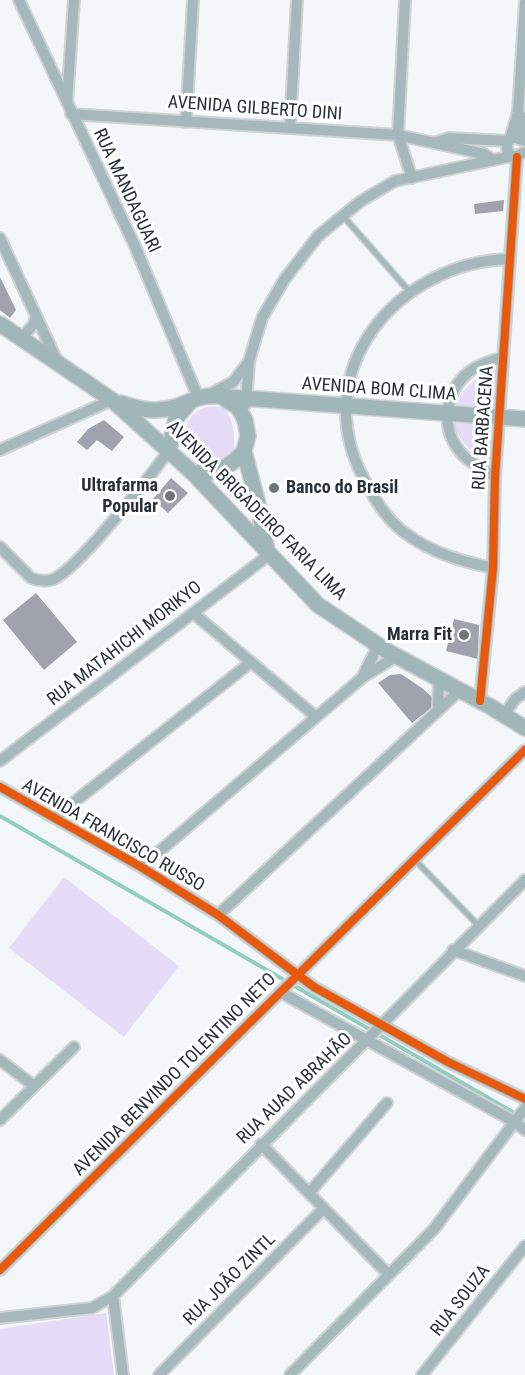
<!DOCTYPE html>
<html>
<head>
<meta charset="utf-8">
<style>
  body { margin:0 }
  canvas { display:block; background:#f4f7f9 }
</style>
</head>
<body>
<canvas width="525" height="1375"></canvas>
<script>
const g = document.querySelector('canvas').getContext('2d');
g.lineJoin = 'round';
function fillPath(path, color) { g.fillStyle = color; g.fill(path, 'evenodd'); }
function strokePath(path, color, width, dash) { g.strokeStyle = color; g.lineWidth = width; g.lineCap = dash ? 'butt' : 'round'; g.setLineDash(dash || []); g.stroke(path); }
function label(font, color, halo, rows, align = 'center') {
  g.font = font + ' "Roboto Condensed",sans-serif'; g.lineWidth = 6; g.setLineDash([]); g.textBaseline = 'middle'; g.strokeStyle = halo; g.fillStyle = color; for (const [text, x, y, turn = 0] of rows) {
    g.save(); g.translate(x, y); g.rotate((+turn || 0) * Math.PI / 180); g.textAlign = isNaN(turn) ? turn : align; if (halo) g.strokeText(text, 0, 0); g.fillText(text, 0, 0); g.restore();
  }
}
const green = new Path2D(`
  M499,364L491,462C463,452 441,421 462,393C472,380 485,373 499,364Z
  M223,406C234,419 236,439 233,456C185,487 173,431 196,412C203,405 214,407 223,406Z
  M64,877L179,966L124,1037L9,948Z
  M106,1313L114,1375H0V1329Z`);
const stream = new Path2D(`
  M0,816L525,1119`);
const building = new Path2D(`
  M504,200L503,211L475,214L474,204Z
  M0,277L16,310L10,318L0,310Z
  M104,420L124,437L112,451L97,440L87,450L77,442L88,429Z
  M171,478L188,493L168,513L153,499Z
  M36,593L77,642L44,670L3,620Z
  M454,619L479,625L478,659L446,651Z
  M401,674L422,688L433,698L431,708L412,723L378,683L390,675Z`);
const service = new Path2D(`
  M343,216L409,291
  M415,860L478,925`);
const minor = new Path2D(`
  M19,0L134,244L198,397
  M405,0L398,135L412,178
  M67,102L74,0
  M518,112L521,117L523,138
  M71,114L398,135L484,154L493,160
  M186,122L193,0
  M290,128L297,0
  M510,139L518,112L525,3
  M525,141L513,137C504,143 505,153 515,157L525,152
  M437,142L449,138L508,141
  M0,238L58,363
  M21,339L34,324L36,315
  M209,395L233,382L247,364
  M246,404L249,361L262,318L284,280L318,236L361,201L395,181L512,156
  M0,450L112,400
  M495,477C485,470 473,465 464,456C440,432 443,393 469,372C478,364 492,361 503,357
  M0,547L31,578C39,581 46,582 54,579C79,567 150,477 169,450
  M493,568C460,561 432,553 405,533C386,519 375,500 364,479C306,371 397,262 510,259
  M193,613L315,716
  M363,676L378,645
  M480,701L493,568L495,477L517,157
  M438,710L439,679
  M504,715L515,699L525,692
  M0,761L270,554
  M0,787L141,867L218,915L314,987L448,1062L525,1099
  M54,818L250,663
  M141,867L363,677L397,656
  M218,915L459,691
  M453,950L525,976
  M280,992L515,1122L525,1130
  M0,1060L34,1086
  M0,1120L74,1047
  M261,1144L389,1275
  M309,1193L387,1103
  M0,1270L525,750
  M113,1296L123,1375
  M0,1318L92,1308L113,1296L525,880
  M159,1375L324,1208
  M290,1375L434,1229L525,1108
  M422,1375L525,1246`);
const secondary = new Path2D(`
  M0,324L112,400L193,473L318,605L387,651L491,707L525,728
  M225,399L238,407L245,420L248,436L244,451L258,504L267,551
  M121,403C141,410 157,413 178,406C191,401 201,395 216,396L525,419
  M169,450L176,418L189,403
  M193,473C215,474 230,468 244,451`);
const cycleway = new Path2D(`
  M480,701L493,568L495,477L517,157
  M0,787L141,867L218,915L314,987L448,1062L525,1099
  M0,1270L525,750`);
const markers = [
  [274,488,6,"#6e767a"],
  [170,496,6,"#6e767a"],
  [464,635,6,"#6e767a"]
];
const streetNames = [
  ["AVENIDA GILBERTO DINI",255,109,4],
  ["RUA MANDAGUARI",126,191,65],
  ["AVENIDA BOM CLIMA",379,390,4],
  ["RUA BARBACENA",484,428,-86],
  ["AVENIDA BRIGADEIRO FARIA LIMA",256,511,45],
  ["RUA MATAHICHI MORIKYO",125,644,-38],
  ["AVENIDA FRANCISCO RUSSO",113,836,30],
  ["AVENIDA BENVINDO TOLENTINO NETO",175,1075,-45],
  ["RUA AUAD ABRAHÃO",295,1089,-44],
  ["RUA JOÃO ZINTL",230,1280,-45],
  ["RUA SOUZA",461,1301,-52]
];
const poiNames = [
  ["Ultrafarma",158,486],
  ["Popular",158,507],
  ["Banco do Brasil",286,488,"left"],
  ["Marra Fit",452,635]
];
fillPath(green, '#e5ddf8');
strokePath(stream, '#93cdc0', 4);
fillPath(building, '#9fa3ae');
strokePath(service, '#d0d3d5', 8);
strokePath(minor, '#d0d3d5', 14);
strokePath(secondary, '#d0d3d5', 18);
strokePath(service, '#a5b8bc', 5);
strokePath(minor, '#a5b8bc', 10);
strokePath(secondary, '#a0b6b8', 15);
strokePath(cycleway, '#e8590c', 8);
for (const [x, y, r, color] of markers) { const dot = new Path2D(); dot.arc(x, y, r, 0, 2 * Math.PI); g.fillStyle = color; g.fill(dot); strokePath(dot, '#fff', 2); }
label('18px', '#263036', '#fff', streetNames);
label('bold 18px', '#263036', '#fff', poiNames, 'right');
</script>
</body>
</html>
